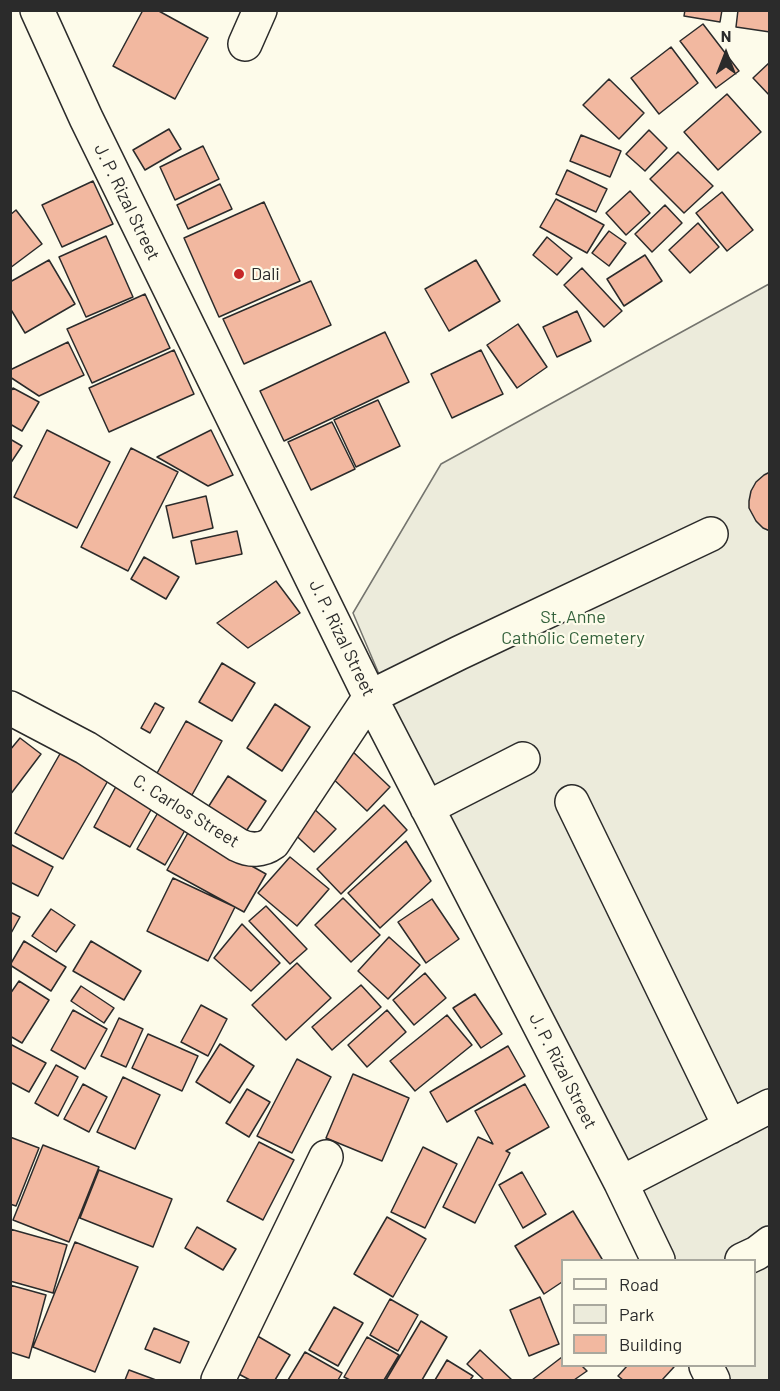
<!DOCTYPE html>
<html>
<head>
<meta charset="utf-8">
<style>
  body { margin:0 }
  #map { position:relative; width:780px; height:1391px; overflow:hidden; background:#fdfbea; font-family:Barlow,sans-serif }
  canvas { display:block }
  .frame { position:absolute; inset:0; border:12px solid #2b2b2b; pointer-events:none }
  .legend { position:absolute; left:561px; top:1259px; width:195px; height:108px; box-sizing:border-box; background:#fdfbea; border:2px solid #a9a89e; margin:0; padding:8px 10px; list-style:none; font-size:18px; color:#2b2b2b }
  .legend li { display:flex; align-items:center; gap:12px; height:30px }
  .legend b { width:30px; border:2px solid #a9a89e }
  .north { position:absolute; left:696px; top:24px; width:60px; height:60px; -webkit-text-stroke:4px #fdfbea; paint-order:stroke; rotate:0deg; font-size:16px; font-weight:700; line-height:24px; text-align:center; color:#2b2b2b }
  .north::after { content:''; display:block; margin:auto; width:21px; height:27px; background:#2b2b2b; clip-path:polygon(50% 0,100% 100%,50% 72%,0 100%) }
</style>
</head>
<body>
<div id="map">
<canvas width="780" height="1391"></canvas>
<div class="frame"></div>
<ul class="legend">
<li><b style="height:8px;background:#fdfbea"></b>Road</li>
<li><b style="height:16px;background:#ecebdb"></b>Park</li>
<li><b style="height:16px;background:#f2b8a0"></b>Building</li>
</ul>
<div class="north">N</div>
</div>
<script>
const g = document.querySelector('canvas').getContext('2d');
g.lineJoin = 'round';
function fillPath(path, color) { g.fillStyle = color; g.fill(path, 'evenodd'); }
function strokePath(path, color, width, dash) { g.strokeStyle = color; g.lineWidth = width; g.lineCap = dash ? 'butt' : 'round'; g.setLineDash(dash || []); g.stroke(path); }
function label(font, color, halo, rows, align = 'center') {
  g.font = font + ' Barlow,sans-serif'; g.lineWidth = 4.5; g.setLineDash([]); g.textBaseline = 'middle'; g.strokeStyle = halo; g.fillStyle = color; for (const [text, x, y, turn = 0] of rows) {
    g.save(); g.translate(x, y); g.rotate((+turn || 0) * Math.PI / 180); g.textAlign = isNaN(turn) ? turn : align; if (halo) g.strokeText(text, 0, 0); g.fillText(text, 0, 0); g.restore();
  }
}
const green = new Path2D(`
  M769,284V1380H726L719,1366H754V1260H667L390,700L353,613L441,464Z`);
const building = new Path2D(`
  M143,10H157L208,38L175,99L113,66Z
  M685,10H722L720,22L684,16Z
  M738,10H770V32L736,27Z
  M703,24L739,71L716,88L680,41Z
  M671,47L698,83L659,114L631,78Z
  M770,62V96L753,78Z
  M609,79L644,113L619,139L583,105Z
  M727,94L761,132L718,170L684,132Z
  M169,129L181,149L145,170L133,150Z
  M649,130L667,148L645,171L626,154Z
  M581,135L621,151L610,177L570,161Z
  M203,146L219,179L175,200L160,167Z
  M678,152L713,186L684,213L650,179Z
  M567,170L607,189L596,212L556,194Z
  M93,181L113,224L62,247L42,205Z
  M220,184L232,209L188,229L177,205Z
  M630,191L650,213L626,235L606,213Z
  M722,192L753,230L727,251L696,213Z
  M556,199L604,225L587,253L540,227Z
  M264,202L300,281L219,317L184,238Z
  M665,205L682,223L652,252L635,234Z
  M16,210L42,244L10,268V215Z
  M698,223L719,247L690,273L669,250Z
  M609,231L626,243L609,266L592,253Z
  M106,236L133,297L86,317L59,257Z
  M547,237L572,258L557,275L533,255Z
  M645,255L662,281L624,306L607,279Z
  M49,260L75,304L25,333L10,308V282Z
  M476,260L500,301L449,331L425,289Z
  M582,268L622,311L604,327L564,285Z
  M311,281L331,325L244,364L223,319Z
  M145,294L170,348L92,383L67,329Z
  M577,311L591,341L557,357L543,327Z
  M518,324L547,367L517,388L487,345Z
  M385,332L409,382L284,441L260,391Z
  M68,342L84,375L39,396L10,377V370Z
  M174,350L194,394L109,432L89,388Z
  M481,350L503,394L452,418L431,374Z
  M13,388L39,402L22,431L10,424V392Z
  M378,400L400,446L356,467L334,420Z
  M332,422L355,469L311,490L288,442Z
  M47,430L110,462L77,528L14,497Z
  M211,430L233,475L208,486L157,457Z
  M10,439L22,446L10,464Z
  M131,448L178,472L128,571L81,547Z
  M770,472V531L763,528L756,521L749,508V501L751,491L756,482L764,475Z
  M206,496L213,528L173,538L166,506Z
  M237,531L242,554L196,564L191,541Z
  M144,557L179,577L166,599L131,579Z
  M276,581L300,613L248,648L217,623Z
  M222,663L255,683L232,721L199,702Z
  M155,703L164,708L150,733L141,728Z
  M275,704L310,727L282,771L247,748Z
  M186,721L222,741L192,795L156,775Z
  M20,738L41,754L10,795V750Z
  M351,750L390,787L367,811L328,774Z
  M61,752L109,779L63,859L15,833Z
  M228,776L266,801L243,836L205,812Z
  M119,781L156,801L130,847L94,827Z
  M384,805L407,830L341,894L317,869Z
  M312,807L336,829L314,852L290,830Z
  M160,809L188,825L165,865L137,849Z
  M189,831L266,874L244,912L167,870Z
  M406,841L431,881L380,928L348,893Z
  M10,844L53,867L38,896L10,882Z
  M290,857L329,889L297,926L258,893Z
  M173,878L235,907L208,961L147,931Z
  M343,898L380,935L351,962L315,925Z
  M432,899L459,939L426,963L398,922Z
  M266,906L307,949L290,964L249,921Z
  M51,909L75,925L56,952L32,936Z
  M10,912L20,917L10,935Z
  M242,924L280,963L251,991L214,958Z
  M389,937L420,965L388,999L358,971Z
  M24,941L66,967L51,991L10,965Z
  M91,941L141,971L124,1000L73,971Z
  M297,963L331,998L286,1040L252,1005Z
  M425,973L446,998L414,1025L393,1000Z
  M19,981L49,1000L22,1043L10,1036V994Z
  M361,985L381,1007L332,1050L312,1027Z
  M81,986L114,1008L104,1023L71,1001Z
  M475,994L502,1034L481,1048L453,1008Z
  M201,1005L227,1019L208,1056L181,1042Z
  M73,1010L107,1029L85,1069L51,1050Z
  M387,1010L406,1032L367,1067L348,1045Z
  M447,1015L472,1045L415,1091L390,1061Z
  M119,1018L143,1029L126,1067L101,1056Z
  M148,1034L198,1056L182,1091L132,1068Z
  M10,1044L46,1063L29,1092L10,1082Z
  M220,1044L254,1066L230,1103L196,1082Z
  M508,1046L525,1076L447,1122L430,1092Z
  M297,1059L331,1077L292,1153L257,1136Z
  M56,1065L78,1077L58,1116L35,1103Z
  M353,1074L409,1098L382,1161L326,1138Z
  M123,1077L160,1095L135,1149L97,1132Z
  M83,1084L107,1097L89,1132L64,1119Z
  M525,1084L549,1127L506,1151L510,1153L475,1223L443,1207L478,1137L493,1144L475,1111Z
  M247,1089L270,1102L249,1137L226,1123Z
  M10,1137L39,1148L16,1206L10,1204Z
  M259,1142L294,1160L263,1220L227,1201Z
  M43,1145L99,1167L69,1242L13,1220Z
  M423,1147L457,1164L425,1228L391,1212Z
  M99,1170L172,1199L153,1247L80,1218Z
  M522,1172L546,1214L523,1228L499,1185Z
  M573,1211L602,1259L599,1260H562V1282L544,1294L515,1246Z
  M387,1217L426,1239L393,1297L354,1274Z
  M197,1227L236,1249L223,1270L185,1248Z
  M10,1229L67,1245L53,1293L10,1281Z
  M75,1242L138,1267L95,1372L33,1347Z
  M10,1285L46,1295L29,1358L10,1352Z
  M540,1297L559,1344L529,1356L510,1310Z
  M390,1299L418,1315L398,1351L370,1335Z
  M334,1307L363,1323L338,1366L309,1350Z
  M421,1321L447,1337L422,1380H386Z
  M154,1328L189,1342L180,1363L145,1349Z
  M254,1334L290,1355L275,1380H250L233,1371Z
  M367,1337L399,1355L384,1380H350L344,1377Z
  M480,1350L512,1380H482L483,1379L467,1364Z
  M305,1352L342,1373L338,1380H288Z
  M562,1357V1366H582L587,1371L574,1380H532Z
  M447,1360L473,1376L470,1380H435Z
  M627,1366H672L674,1367L662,1380H623L618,1376Z
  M129,1370L156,1380H125Z`);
const minor = new Path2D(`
  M37,10L86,118L370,697L621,1183L658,1260
  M245,44L260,10
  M10,708L86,748L238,845C250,851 262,851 273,843L370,697L459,653L711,534
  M572,802L730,1127
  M427,808L523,759
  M621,1183L770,1106
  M742,1260L757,1253L770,1243
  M706,1366L713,1380
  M218,1380L326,1157`);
const markers = [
  [239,274,6,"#c62828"]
];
const streetNames = [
  ["J. P. Rizal Street",127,202,64],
  ["J. P. Rizal Street",342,638,64],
  ["C. Carlos Street",186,811,32],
  ["J. P. Rizal Street",563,1071,63]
];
const poiNames = [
  ["Dali",251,274]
];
const parkNames = [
  ["St. Anne",573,617],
  ["Catholic Cemetery",573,638]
];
fillPath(green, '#ecebdb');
strokePath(green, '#74746e', 1.5);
fillPath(building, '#f2b8a0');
strokePath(building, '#2b2b2b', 1.5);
strokePath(minor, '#2b2b2b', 36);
strokePath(minor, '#fdfbea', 33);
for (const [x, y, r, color] of markers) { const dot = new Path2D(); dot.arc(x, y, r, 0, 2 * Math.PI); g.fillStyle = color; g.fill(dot); strokePath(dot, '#fdfbea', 2); }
label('18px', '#2b2b2b', '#fdfbea', streetNames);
label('18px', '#2b2b2b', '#fdfbea', poiNames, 'left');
label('18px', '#34623c', '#fdfbea', parkNames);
</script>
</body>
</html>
